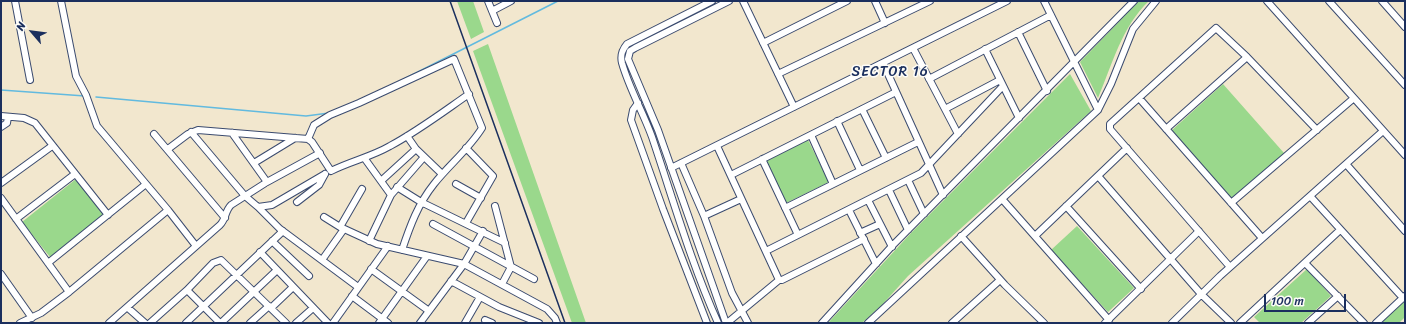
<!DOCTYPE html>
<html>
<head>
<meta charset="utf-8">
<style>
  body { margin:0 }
  #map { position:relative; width:1406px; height:324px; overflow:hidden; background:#f2e7ce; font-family:Sriracha,sans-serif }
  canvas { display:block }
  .frame { position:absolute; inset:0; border:2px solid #1b2f5e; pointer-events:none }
  .north { position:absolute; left:12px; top:12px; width:40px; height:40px; -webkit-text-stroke:3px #fdfcf7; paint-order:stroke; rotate:298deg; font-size:11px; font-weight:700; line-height:16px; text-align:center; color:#1b2f5e }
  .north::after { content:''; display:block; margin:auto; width:14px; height:18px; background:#1b2f5e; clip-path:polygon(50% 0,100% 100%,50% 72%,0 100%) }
  .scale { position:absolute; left:1264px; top:294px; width:82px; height:18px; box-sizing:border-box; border:2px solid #1b2f5e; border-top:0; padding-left:5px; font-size:12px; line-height:14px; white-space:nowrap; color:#1b2f5e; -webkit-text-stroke:3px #fdfcf7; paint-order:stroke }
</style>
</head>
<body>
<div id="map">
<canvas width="1406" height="324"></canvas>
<div class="frame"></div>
<div class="north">N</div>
<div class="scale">100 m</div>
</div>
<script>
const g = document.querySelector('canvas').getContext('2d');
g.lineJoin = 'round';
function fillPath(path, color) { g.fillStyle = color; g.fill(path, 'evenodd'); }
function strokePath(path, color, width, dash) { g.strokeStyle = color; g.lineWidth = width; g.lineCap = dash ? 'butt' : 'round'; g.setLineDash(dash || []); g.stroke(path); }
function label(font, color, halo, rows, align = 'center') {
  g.font = font + ' Sriracha,sans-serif'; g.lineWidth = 3; g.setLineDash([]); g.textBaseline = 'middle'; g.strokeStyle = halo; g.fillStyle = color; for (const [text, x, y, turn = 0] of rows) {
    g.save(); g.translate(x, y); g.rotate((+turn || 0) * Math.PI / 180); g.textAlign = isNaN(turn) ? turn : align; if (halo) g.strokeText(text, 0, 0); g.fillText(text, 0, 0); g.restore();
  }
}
const green = new Path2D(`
  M457,1H473L484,32L471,39Z
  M1139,1H1149C1122,26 1112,65 1098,98L1080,62Z
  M488,44L586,323H572L473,51Z
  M1070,74L1091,111L908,276L882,305L862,323H828L911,233Z
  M1223,84L1284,153L1233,200L1171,131Z
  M808,140L829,182L786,203L766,161Z
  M76,179L104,214L50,257L22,222Z
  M1077,226L1134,288L1108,312L1051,250Z
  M1307,269L1331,296L1301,323H1260L1254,317Z
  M1405,300V317L1399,323H1380Z`);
const stream = new Path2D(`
  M398,82L558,1
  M1,90L85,96
  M96,97L306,116L329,113`);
const minor = new Path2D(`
  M15,1L30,80
  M61,1L76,76L86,95L97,126L168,210L196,246
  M488,1L497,23
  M712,1L627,44C622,50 620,55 622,63C629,88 643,112 652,137C673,199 691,263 718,323
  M743,1L794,107
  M875,1L885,23
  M1044,1L1098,110
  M1267,1L1405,155
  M1329,1L1405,85
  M1382,1L1405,27
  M492,11L511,1
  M1018,32L1047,91
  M763,43L847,1
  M913,48L958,134
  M985,49L1019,118
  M883,63L943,195
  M778,74L930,1
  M929,79L1051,15
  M1139,98L1262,238
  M638,103L633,110L631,120L663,209L707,323
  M862,109L886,158
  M945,109L1000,80
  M1,116L24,118L35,123L108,215
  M837,121L860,170
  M1,127L7,123L8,117
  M1166,129L1247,57
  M191,132L245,196L258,207L272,205L325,174
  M232,133L267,182
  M154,134L225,218
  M811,135L833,184
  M407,136L416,149L442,174
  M308,139L314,125L330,115L359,103L454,59L482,128C469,149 449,165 434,184C418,204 410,226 402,250
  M717,146L779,280H782L864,239
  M466,148L493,176L466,223
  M168,149L188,134L198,130L308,139L312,142L331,171C351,161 371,157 390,146C418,131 443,112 469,94
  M365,159L391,195
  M762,159L798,235
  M254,163L295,138
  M681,163L704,216L732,293L748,323
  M1346,164L1405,231
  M671,168L1007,1
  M731,175L896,92
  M1098,176L1201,294L1231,323
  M908,180L924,214
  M381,181L416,149
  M1,183L52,146
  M456,184L481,198
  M397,187L421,202L505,243
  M889,190L908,230
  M1310,196L1403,298
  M1,198L69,292
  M1002,199L1109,320
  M868,200L892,247
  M297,202L319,185L325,174
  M1231,203L1354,98
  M495,206L511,267L502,284
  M1066,206L1141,289
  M258,207L280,229L358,287
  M785,208L918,142
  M849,210L876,264
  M704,216L741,199
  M324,217L340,227L377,244L464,264L547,309L555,318L557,323
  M16,219L75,174
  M433,224L534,279
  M340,227L362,189
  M860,233L880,224
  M961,236L1005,285L1044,323
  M1035,236L1127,148
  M272,241L309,276
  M369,241L391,195L424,157
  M766,251L921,173L1003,86
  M260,252L328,323
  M322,260L344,229
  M48,263L146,184
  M1305,263L1364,323
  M1230,267L1110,129V124L1216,28L1247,57L1317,130
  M371,269L429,311
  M1,274L32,318
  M451,281L499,307L539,323
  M187,290L220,323
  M352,296L388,323
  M128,308L145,323
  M271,308L293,287
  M485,320L492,323
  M20,323L41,313L69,292L168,210
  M109,323L220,225C226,219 225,211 231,205L267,182L320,153
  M150,323L187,290L213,263L221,260L286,323
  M186,323L283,231
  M221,323L277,270
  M250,323L269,306
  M296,323L313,308
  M333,323L388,246
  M379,323L427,256
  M420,323L464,264L483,231
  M465,323L480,297
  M726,323L658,130L628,59L630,51L635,48L729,1
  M727,323L779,280
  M822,323L893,245L1134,1
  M868,323L1098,110L1111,84L1133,29L1156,1
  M952,323L1000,280
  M1105,323L1199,231
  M1172,323L1220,276L1383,131
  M1240,323L1340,230
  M1308,323L1338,296
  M1376,323L1405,296`);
const rail = new Path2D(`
  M450,1L565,323`);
const neighbourhoodNames = [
  ["SECTOR 16",890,72]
];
fillPath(green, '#9ad88c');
strokePath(stream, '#62badf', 1.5);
strokePath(minor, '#3b4b6f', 8);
strokePath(minor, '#fff', 6);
strokePath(rail, '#1b2f5e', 1.5);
g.letterSpacing = '1px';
label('14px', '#1b2f5e', '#fdfcf7', neighbourhoodNames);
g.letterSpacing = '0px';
</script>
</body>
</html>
